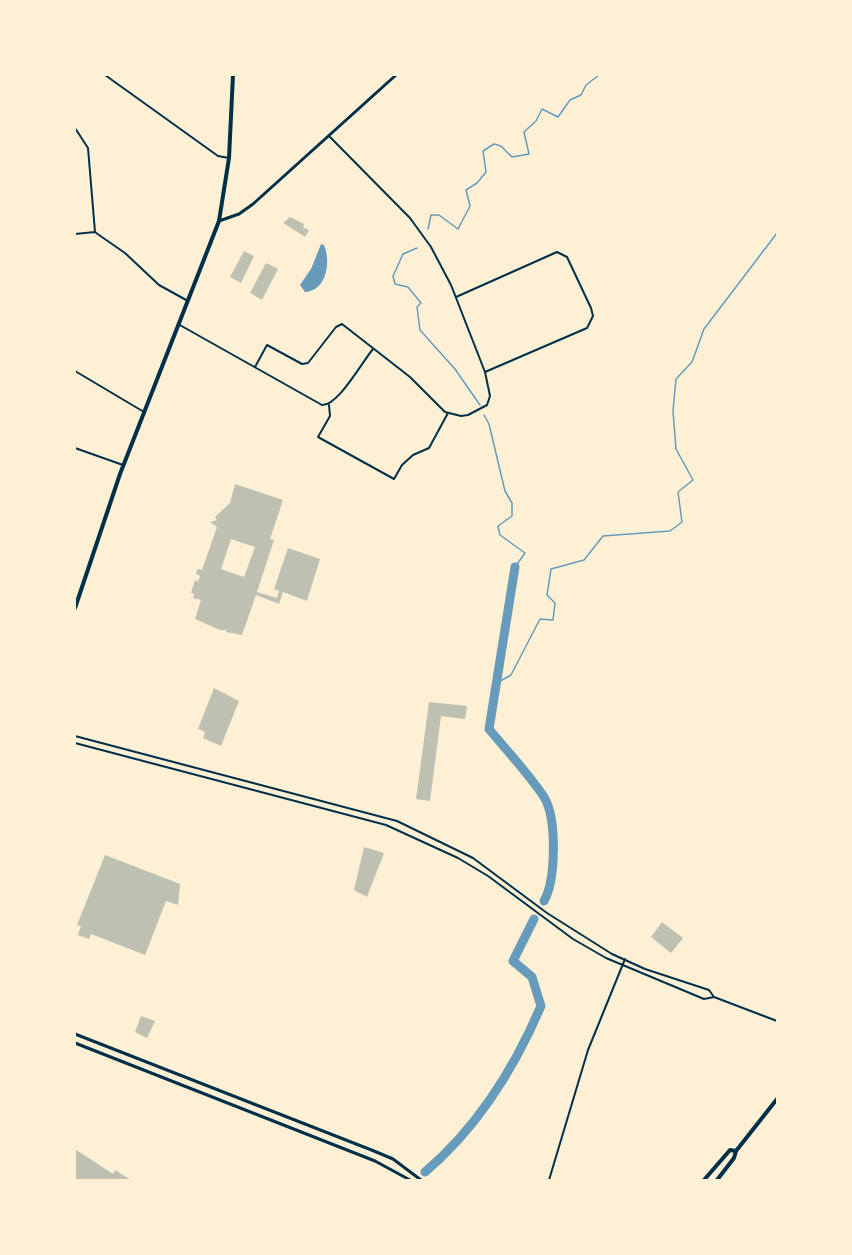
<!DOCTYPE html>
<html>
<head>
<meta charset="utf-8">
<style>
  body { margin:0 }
  #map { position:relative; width:852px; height:1255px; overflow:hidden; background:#fdf0d5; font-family:"Fira Sans",sans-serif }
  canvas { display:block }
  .frame { position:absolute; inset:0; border:76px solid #fdf0d5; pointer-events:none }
</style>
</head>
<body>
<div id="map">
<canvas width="852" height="1255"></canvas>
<div class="frame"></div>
</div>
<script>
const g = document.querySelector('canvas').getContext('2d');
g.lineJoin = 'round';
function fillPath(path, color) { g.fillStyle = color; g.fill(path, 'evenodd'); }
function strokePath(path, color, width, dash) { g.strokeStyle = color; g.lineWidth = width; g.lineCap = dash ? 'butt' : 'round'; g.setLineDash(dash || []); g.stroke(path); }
const water = new Path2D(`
  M321,244L324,245C331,261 327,291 305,292L300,285L311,269Z`);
const stream = new Path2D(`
  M428,229L431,215H439L458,229L470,206L466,190L477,183L486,172L483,151L494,144L501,146L512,157L529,154L524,132L536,121L542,109L558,117L570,100L581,95L586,85L599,75
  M417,248L403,254L393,276L395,284L408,287L421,303L417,307L420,330L455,369L480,405
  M484,415L489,424L505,491L512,503V516L498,526L500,535L525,553L515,567
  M495,684L511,675L540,619L553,620L555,603L547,595L551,569L584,560L603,536L670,531L682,522L678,492L693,480L676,449L673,411L676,379L692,362L704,329L777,233`);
const river = new Path2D(`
  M515,567L489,729C507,751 528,773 544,797C557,818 556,880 544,901
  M425,1172C477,1128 514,1069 541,1006L532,977L513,961L534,919`);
const building = new Path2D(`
  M290,217L304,224L303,227L309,230L305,237L283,223Z
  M244,251L254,256L241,283L230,277Z
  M266,263L278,269L262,300L250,293Z
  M235,484L283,500L270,539L274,540L257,592L277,598L279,591L274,589L288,548L320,559L307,601L283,592L279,604L256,595L242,635L226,632V630H220L195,619L201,600L193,598L194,594L191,593L195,580L198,582L200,576L196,574L197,569L202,570L217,527L210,522L217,520L215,517L230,503ZM231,539L255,547L244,577L221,569Z
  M214,688L239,701L221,746L203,738L205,732L198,729Z
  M429,702L467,706L465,719L441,716L430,801L416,799Z
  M364,847L384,853L367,897L354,890Z
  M105,855L180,884L178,905L166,901L145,955L91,934L89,939L78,935L81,926L77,925Z
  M662,922L683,938L671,953L651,937Z
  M141,1016L155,1021L147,1038L135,1032Z
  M75,1149L113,1174L115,1170L131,1180H75Z`);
const minor = new Path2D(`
  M105,75L218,156L229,158
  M75,128L88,148L95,232
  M75,234L95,232L99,235L125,253L159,285L188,301
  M456,297L557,252L567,257L591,308L593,316L587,328L485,372
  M178,324L322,405C338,406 362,362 373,349
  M255,367L267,345L302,364L308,363L336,327L342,324L410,377L445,412L461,416L468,415L487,405L490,396L485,372L451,285L431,247L410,218L329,136
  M75,371L144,412
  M329,405L330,416L318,437L394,479L402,465L413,455L429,448L448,413
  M75,448L123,465
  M75,736L397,821L473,858L547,913L612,954L645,969L709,990L714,997L777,1021
  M75,743L386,825L458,858L488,876L573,939L606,958L704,999L714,997
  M549,1180L588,1050L625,959`);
const tertiary = new Path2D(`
  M219,221L239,214L253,204L396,75
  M75,1034L374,1151L393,1159L421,1180
  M75,1043L375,1161L410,1180`);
const secondary = new Path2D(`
  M75,608L120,474L219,221L229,158L233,75`);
const primary = new Path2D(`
  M704,1180L730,1150L736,1151
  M717,1180L734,1158L736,1151L777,1099`);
fillPath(water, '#669bbc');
strokePath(stream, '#669bbc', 1.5);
strokePath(river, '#669bbc', 9);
fillPath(building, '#bec0b2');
strokePath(minor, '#003049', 2);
strokePath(tertiary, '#003049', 3);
strokePath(secondary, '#003049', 4);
strokePath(primary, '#003049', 4);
</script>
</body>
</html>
